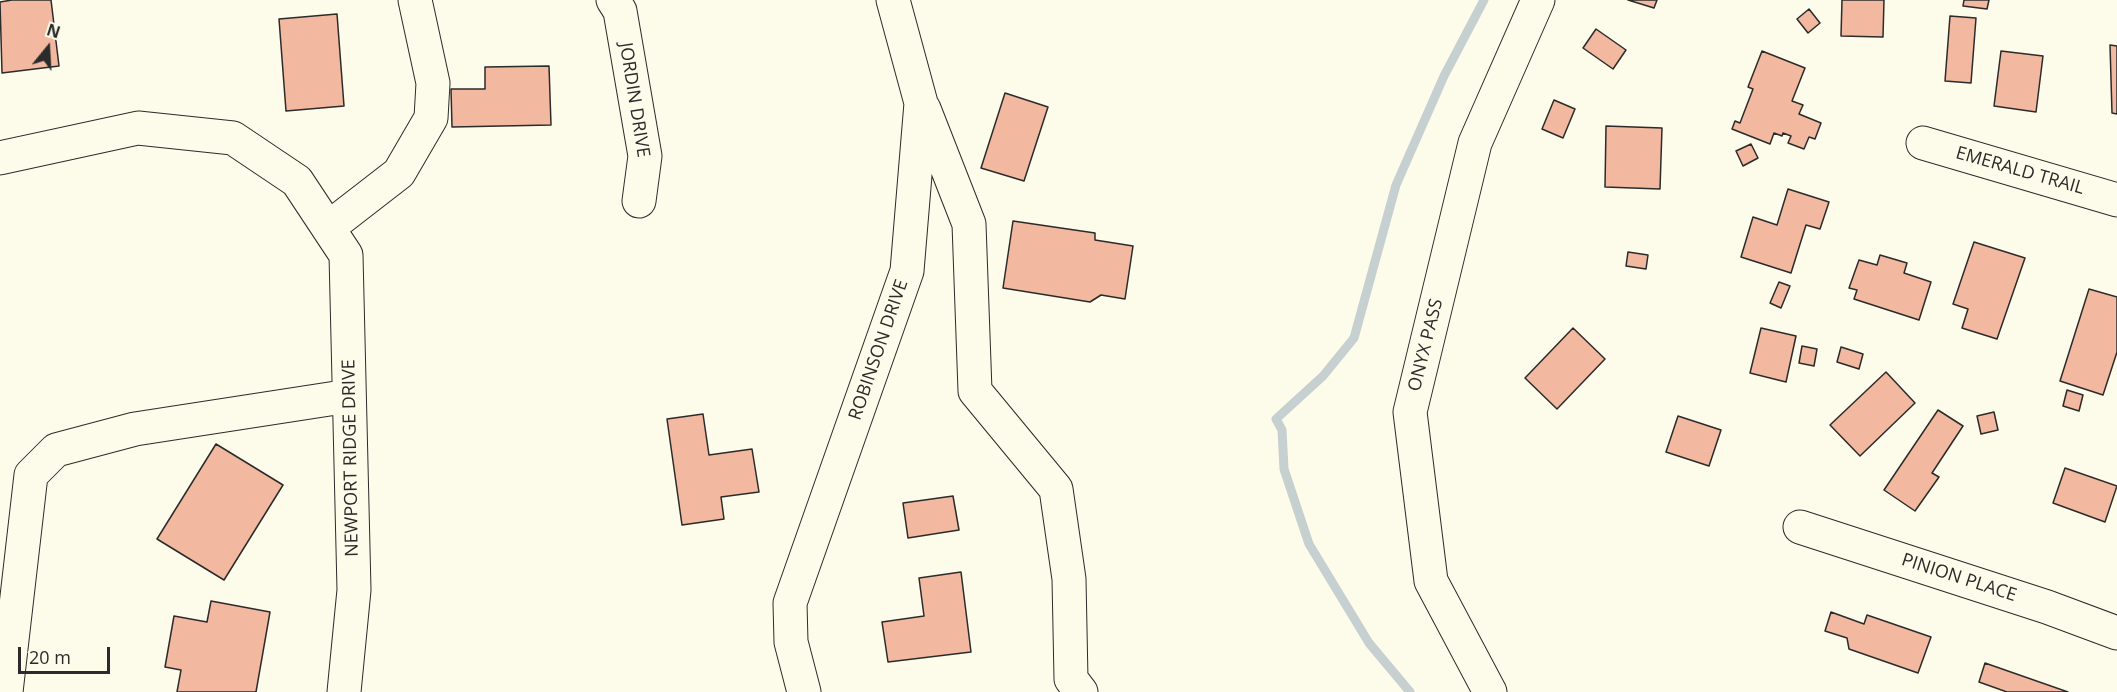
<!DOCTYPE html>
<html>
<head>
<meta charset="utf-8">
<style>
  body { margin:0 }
  #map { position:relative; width:2117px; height:692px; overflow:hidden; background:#fdfbea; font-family:"Open Sans",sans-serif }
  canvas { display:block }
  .north { position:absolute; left:18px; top:18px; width:60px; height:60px; -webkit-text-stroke:4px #fdfbea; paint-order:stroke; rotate:18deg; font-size:16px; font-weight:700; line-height:24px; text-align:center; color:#2b2b2b }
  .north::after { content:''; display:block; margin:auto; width:21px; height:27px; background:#2b2b2b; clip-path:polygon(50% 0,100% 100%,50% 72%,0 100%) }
  .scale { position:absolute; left:18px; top:647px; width:92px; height:27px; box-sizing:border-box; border:3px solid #2b2b2b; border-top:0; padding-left:8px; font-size:18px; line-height:21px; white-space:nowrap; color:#2b2b2b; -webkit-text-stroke:4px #fdfbea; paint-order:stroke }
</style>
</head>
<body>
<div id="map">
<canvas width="2117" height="692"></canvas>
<div class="north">N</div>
<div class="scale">20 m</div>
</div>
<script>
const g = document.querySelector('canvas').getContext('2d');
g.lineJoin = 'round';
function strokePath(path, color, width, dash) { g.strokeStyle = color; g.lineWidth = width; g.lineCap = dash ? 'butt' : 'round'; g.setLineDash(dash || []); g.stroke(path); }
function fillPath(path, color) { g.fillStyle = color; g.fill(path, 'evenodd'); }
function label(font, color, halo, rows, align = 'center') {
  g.font = font + ' "Open Sans",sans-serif'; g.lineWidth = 4.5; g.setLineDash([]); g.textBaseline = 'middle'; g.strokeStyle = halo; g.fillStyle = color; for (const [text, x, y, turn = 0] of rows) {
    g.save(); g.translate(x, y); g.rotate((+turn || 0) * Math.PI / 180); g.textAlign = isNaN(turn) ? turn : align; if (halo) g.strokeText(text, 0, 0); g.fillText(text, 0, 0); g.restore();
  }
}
const stream = new Path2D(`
  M1410,692L1369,643L1309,544L1284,469L1282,430L1276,419L1323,376L1354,338L1396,185L1444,76L1484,0`);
const building = new Path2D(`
  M12,0H51L59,66L2,73L0,2Z
  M1628,0H1657L1654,8Z
  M1842,0H1884L1883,37L1841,36Z
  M1964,0H1989L1987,9L1963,6Z
  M1809,9L1820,23L1808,33L1797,19Z
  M337,14L344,106L286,111L279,19Z
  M1950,16L1976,18L1971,83L1945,81Z
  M1596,29L1626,50L1613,69L1583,48Z
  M2110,45L2117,46V114L2112,113Z
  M1762,51L1805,68L1792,101L1803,105L1799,114L1821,123L1815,139L1809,137L1804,149L1788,143L1791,136L1783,133L1782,136L1774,133L1770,144L1732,129L1735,121L1740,123L1753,89L1748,87Z
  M2001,51L2043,56L2036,112L1994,106Z
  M549,66L551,125L452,127L451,89H485V67Z
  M1005,93L1048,107L1024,181L981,168Z
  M1554,100L1575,109L1563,138L1542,129Z
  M1606,126L1662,128L1660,189L1605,187Z
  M1751,144L1758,158L1743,166L1736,151Z
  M1788,189L1829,202L1820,229L1806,225L1791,273L1741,257L1753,217L1777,225Z
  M1013,221L1095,233V240L1133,246L1125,299L1101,295L1090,302L1003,288Z
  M1974,242L2025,258L1997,339L1962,328L1968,309L1953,304Z
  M1628,252L1648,255L1646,269L1626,266Z
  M1880,255L1907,263L1904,273L1931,282L1919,320L1854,299L1857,290L1849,288L1859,260L1877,265Z
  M1779,282L1790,286L1781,308L1770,303Z
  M2089,289L2117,297V352L2103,395L2060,381Z
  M1573,328L1605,359L1557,409L1525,378Z
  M1761,328L1796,336L1786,382L1750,373Z
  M1802,346L1817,349L1814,366L1799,363Z
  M1841,347L1863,354L1859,369L1837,362Z
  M1886,372L1915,403L1860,456L1830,425Z
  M2067,390L2083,395L2079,411L2063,406Z
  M1938,410L1963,426L1932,473L1939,477L1915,511L1884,490Z
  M1994,412L1998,430L1981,434L1977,416Z
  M703,414L709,455L752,449L759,492L721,497L724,519L682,525L667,419Z
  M1678,416L1721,430L1709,466L1666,452Z
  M216,444L283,485L224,580L157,539Z
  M2065,468L2117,486L2105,522L2053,503Z
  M953,496L959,530L908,538L903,503Z
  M961,572L971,652L888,662L882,622L924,616L919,578Z
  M211,601L270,612L256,692H177L181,670L165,667L174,616L207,622Z
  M1831,612L1864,624L1867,615L1931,637L1918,673L1849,649L1847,638L1825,631Z
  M1985,663L2068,692H2007L1979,682Z`);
const minor = new Path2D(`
  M613,0L620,11L645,156L639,201
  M924,109L969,224L975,391L1056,489L1069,579L1071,679L1081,692
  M1923,143L2117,200
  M0,158L138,128L233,138L297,181L346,255L354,590L344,692
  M328,228L399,173L431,118L433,83L415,0
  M1800,527L2047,607L2117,633
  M6,692L31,475L56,450L135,429L349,396
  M804,692L791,642L790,603L907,271L921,103L893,0
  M1490,692L1431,581L1410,412L1475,143L1538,0`);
const streetNames = [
  ["JORDIN DRIVE",634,100,81],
  ["EMERALD TRAIL",2020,171,16],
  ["ONYX PASS",1426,345,-76],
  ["ROBINSON DRIVE",879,350,-71],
  ["NEWPORT RIDGE DRIVE",351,458,-91],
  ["PINION PLACE",1959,578,18]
];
strokePath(stream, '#c7d0d0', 9);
fillPath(building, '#f2b8a0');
strokePath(building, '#2b2b2b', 1.5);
strokePath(minor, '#2b2b2b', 35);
strokePath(minor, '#fdfbea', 33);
label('18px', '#2b2b2b', '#fdfbea', streetNames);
</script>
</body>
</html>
